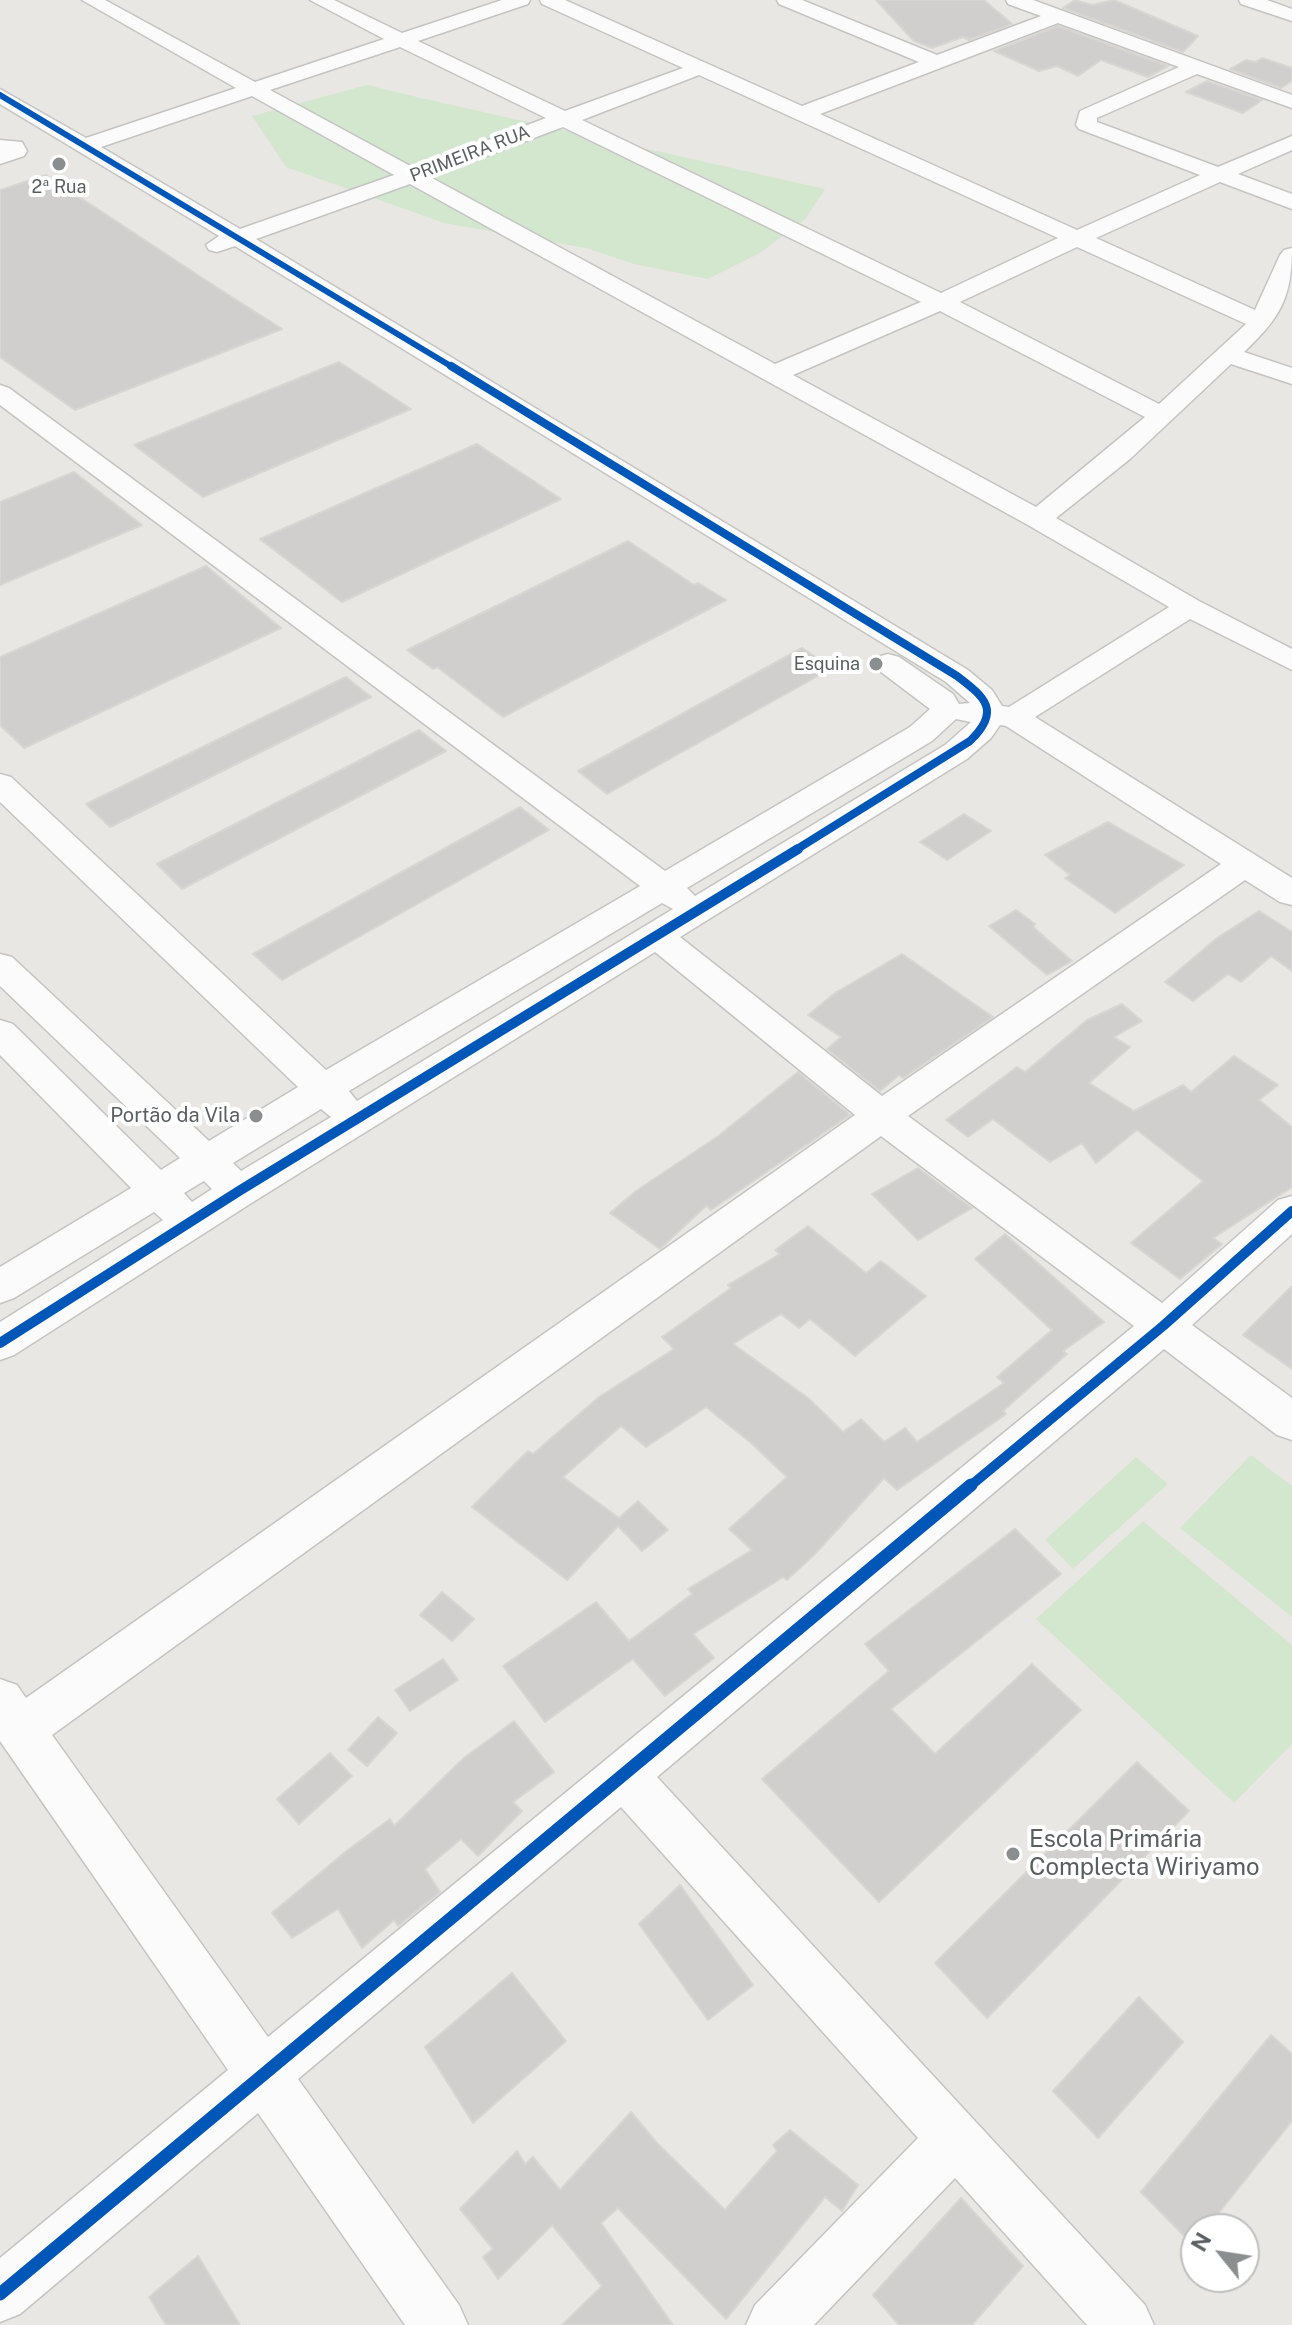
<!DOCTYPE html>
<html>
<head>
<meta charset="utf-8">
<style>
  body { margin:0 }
  #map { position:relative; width:1292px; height:2325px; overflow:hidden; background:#e9e7e3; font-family:"Public Sans",sans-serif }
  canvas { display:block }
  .north { position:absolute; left:1180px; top:2213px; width:80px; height:80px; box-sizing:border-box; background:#fff; border:2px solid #bdbfc0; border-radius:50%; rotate:300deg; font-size:22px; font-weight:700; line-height:32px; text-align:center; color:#595e61 }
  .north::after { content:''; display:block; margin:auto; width:28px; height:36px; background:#8b8e8e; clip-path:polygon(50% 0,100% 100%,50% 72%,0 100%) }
</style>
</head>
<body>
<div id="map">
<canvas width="1292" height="2325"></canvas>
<div class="north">N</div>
</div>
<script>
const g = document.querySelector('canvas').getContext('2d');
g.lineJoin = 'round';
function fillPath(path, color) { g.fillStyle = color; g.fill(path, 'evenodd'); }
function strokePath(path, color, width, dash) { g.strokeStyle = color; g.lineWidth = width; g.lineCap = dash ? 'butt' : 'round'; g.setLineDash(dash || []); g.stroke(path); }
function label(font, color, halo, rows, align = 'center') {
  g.font = font + ' "Public Sans",sans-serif'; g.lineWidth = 8; g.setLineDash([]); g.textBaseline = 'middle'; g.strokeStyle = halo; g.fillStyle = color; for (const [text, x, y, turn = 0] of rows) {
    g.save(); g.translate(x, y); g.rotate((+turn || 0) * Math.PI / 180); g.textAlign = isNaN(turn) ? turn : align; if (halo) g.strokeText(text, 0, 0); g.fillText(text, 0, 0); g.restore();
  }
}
const green = new Path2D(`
  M367,85L421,98L825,189L805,219L760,253L708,279L634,264L586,248L444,223L286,167L252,116Z
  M1251,1455L1292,1486V1617L1180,1528Z
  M1136,1457L1168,1484L1073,1569L1045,1540Z
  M1143,1521L1292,1645V1744L1234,1803L1036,1619Z`);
const building = new Path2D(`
  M876,0H984L1012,24L969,40L963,37L932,48L914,41Z
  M1075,0L1092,5L1114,0L1198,36L1183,52L1063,8Z
  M1058,26L1168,66L1148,77L1101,60L1078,76L1057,66L1039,71L994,51Z
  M1262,58L1292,68V81L1281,88L1230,69L1246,60L1256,62Z
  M1207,81L1262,100L1243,113L1186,92Z
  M46,175L213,285L282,329L75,410L0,357V190Z
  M339,362L411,409L203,497L134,445Z
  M477,444L561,499L342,602L260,539Z
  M74,472L142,525L0,585V502Z
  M628,541L694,585L698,583L726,600L503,717L437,667L433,669L407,650Z
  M206,566L281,628L24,748L0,725V657Z
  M802,648L832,668L607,794L578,771Z
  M346,677L371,697L110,827L86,804Z
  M419,730L446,751L182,889L157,864Z
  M520,807L549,830L282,980L253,954Z
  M964,814L991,831L947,860L920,842Z
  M1108,822L1184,865L1115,913L1065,878L1070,875L1045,855Z
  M1016,910L1035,924L1033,927L1072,961L1047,975L989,926Z
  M1259,911L1292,932V971L1271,956L1241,982L1228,974L1193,1001L1165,982L1217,938Z
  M902,954L993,1017L903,1078L899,1075L880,1091L827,1049L841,1037L808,1015L835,993Z
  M1122,1004L1142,1021L1114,1037L1130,1047L1089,1083L1134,1111L1183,1085L1191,1092L1234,1056L1278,1085L1259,1100L1292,1127V1187L1213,1238L1222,1244L1180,1279L1131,1243L1203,1181L1137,1130L1096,1163L1082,1143L1050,1162L993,1119L968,1137L946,1120L1017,1067L1025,1072L1087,1020Z
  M798,1072L850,1115L711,1210L706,1206L660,1249L610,1213L636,1191L717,1137Z
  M918,1168L972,1208L918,1240L872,1194Z
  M808,1226L866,1273L881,1261L926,1296L855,1356L810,1319L799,1328L781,1314L733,1344L808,1398L843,1432L861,1419L884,1442L905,1428L917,1442L1004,1383L997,1377L1052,1330L975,1259L1005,1234L1104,1322L1063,1351L1067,1354L1003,1411L1006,1414L897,1490L884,1478L815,1554L787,1580L783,1577L693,1634L714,1658L665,1696L633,1659L545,1722L503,1666L596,1602L629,1641L692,1594L688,1589L752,1550L729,1529L787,1477L750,1442L706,1407L646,1447L621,1426L563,1477L619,1518L638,1501L668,1530L642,1551L618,1526L567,1580L472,1507L528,1451L533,1454L599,1397L674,1349L662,1337L731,1288L728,1285L780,1254L775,1250Z
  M1292,1286V1369L1243,1335Z
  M1015,1529L1061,1574L891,1709L935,1754L1032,1664L1081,1710L879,1902L762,1779L889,1671L865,1644Z
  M442,1592L474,1619L452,1641L420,1615Z
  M443,1659L458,1680L410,1711L395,1690Z
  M378,1717L397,1733L367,1766L348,1750Z
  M514,1721L554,1772L513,1802L522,1811L478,1856L461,1839L425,1869L440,1892L398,1926L394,1920L362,1948L338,1909L292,1938L272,1913L349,1849L390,1819L394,1826L464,1758Z
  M330,1753L352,1776L299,1824L277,1799Z
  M1137,1762L1189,1811L987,2018L935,1963Z
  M680,1885L753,1985L708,2020L639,1924Z
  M512,1973L566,2041L473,2123L425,2047Z
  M1139,1997L1183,2042L1098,2138L1053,2091Z
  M1271,2035L1292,2054V2121L1206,2229H1196V2241L1193,2245L1141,2192Z
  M631,2112L656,2142L725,2210L777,2151L773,2145L790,2130L858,2185L842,2211L825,2197L726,2319L618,2208L601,2223L673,2325H562L602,2286L552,2225L498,2279L483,2257L493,2249L460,2209L517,2151L525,2164L533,2157L560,2190Z
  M961,2198L1023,2266L972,2325H899L873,2295Z
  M198,2256L240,2325H166L149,2297Z`);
const minor = new Path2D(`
  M82,0H105L255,82L384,39L310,0H334L402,33L502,0H530L528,4L418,41L565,111L683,68L542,4L540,0H565L802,106L919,62L779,4L777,0H802L937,55L1041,16L1008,4L1006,0H1033L1292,95V108L1197,74L1097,118V122L1218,167L1292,136V150L1238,174L1292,194V209L1220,182L1096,238L1255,310L1280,255L1284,250L1292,248C1292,298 1280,318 1244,352L1292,368V384L1231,364L1130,459L1056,518L1199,601L1292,649V670L1190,619L1035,717L1292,878V905L1280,902L1245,880L908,1116L1162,1303L1278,1200L1292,1196V1234L1192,1325L1292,1398V1440L1277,1435L1164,1349L657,1777L1145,2305L1154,2325H1087L955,2178L814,2325H746L755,2305L918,2138L621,1807L298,2079L459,2305L468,2325H405L258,2113L20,2314L0,2322V2258L228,2070L0,1741V1679L17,1685L26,1698L855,1115L655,952L253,1202L14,1355L0,1360V1322L163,1220L154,1212L14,1298L0,1303V1267L131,1188L0,1055V1020L13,1024L161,1170L180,1158L0,986V954L12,957L209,1141L298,1087L0,802V774L11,777L326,1070L640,886L0,405V385L9,388L665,871L910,727L930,709L877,669L873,663L877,657L888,654L899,657L953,694L959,704L970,703L946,682L235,246L217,252L209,250L206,245L219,236L0,104V89L86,138L236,88ZM1058,23L1179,67L1080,111L1076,125L1079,129L1200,175L1077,230L820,114ZM400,47L546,118L414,168L270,90ZM699,75L1058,238L941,293L582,120ZM252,96L394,175L240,229L101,147ZM563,127L921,302L775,364L430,177ZM410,184L1028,525L1169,607L1009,707L1002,706L992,690L968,670L256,239ZM1077,247L1246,324L1159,404L960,302ZM940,311L1145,417L1036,507L793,375ZM956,719L971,722L945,745L695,896L687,888L932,741ZM1000,725L1006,726L1221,864L882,1096L680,937L967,759L991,738ZM662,903L673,909L357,1101L349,1091ZM321,1109L331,1117L241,1171L233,1163ZM881,1136L1134,1326L268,2037L52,1735ZM204,1181L212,1189L192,1202L184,1193Z
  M1239,0H1267L1292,9V21L1241,4Z
  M0,140L22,142L27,151L24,156L0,164Z`);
const cyclewayFar3 = new Path2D(`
  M0,95L454,368`);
const cyclewayFar2 = new Path2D(`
  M451,366L957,676C986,698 1001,711 970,741L794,851`);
const cyclewayFar1 = new Path2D(`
  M0,1343L239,1191L798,849
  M969,1487L1163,1326L1292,1211`);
const cycleway = new Path2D(`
  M0,2294L971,1485`);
const markers = [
  [59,164,8,"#8b8e8e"],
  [876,664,8,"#8b8e8e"],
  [256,1116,8,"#8b8e8e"],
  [1013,1854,8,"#8b8e8e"]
];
const farStreetnames = [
  ["PRIMEIRA RUA",470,154,-21]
];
const farPoinames = [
  ["2ª Rua",59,187],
  ["Esquina",860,664,"right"]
];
const poiNames = [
  ["Portão da Vila",240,1116]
];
const nearPoinames = [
  ["Escola Primária",1029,1840],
  ["Complecta Wiriyamo",1029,1868]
];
fillPath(green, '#d3e6ce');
fillPath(building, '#d1cfcd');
strokePath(building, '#d8d6d2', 2);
strokePath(minor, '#c4c4c3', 3);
fillPath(minor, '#fcfbfb');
strokePath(cyclewayFar3, '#0057b8', 6);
strokePath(cyclewayFar2, '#0057b8', 8);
strokePath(cyclewayFar1, '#0057b8', 10);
strokePath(cycleway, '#0057b8', 13);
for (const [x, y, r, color] of markers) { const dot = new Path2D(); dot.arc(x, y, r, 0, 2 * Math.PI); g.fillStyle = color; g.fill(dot); strokePath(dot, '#fff', 3); }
label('18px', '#595e61', '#fff', farStreetnames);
label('18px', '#595e61', '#fff', farPoinames);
label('20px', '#595e61', '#fff', poiNames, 'right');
label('24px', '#595e61', '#fff', nearPoinames, 'left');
</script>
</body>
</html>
